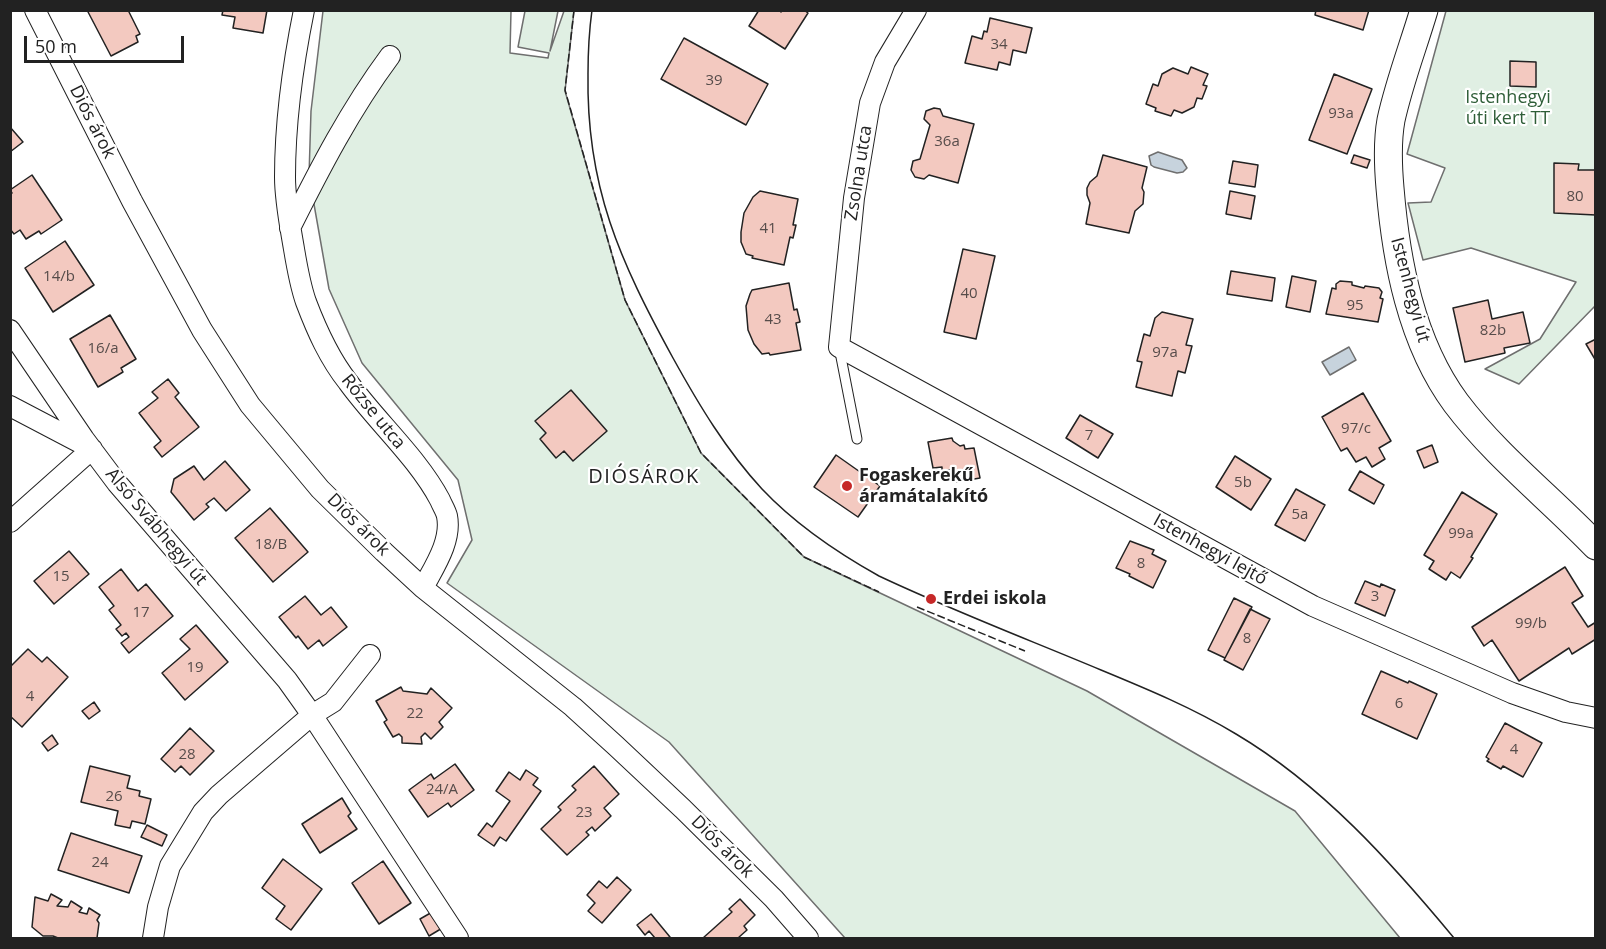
<!DOCTYPE html>
<html>
<head>
<meta charset="utf-8">
<style>
  body { margin:0 }
  #map { position:relative; width:1606px; height:949px; overflow:hidden; background:#fff; font-family:"Open Sans",sans-serif }
  canvas { display:block }
  .frame { position:absolute; inset:0; border:12px solid #222; pointer-events:none }
  .scale { position:absolute; left:24px; top:36px; width:160px; height:27px; box-sizing:border-box; border:3px solid #222; border-top:0; padding-left:8px; font-size:18px; line-height:21px; white-space:nowrap; color:#222; -webkit-text-stroke:4px #fff; paint-order:stroke }
</style>
</head>
<body>
<div id="map">
<canvas width="1606" height="949"></canvas>
<div class="frame"></div>
<div class="scale">50 m</div>
</div>
<script>
const g = document.querySelector('canvas').getContext('2d');
g.lineJoin = 'round';
function fillPath(path, color) { g.fillStyle = color; g.fill(path, 'evenodd'); }
function strokePath(path, color, width, dash) { g.strokeStyle = color; g.lineWidth = width; g.lineCap = dash ? 'butt' : 'round'; g.setLineDash(dash || []); g.stroke(path); }
function label(font, color, halo, rows, align = 'center') {
  g.font = font + ' "Open Sans",sans-serif'; g.lineWidth = 4.5; g.setLineDash([]); g.textBaseline = 'middle'; g.strokeStyle = halo; g.fillStyle = color; for (const [text, x, y, turn = 0] of rows) {
    g.save(); g.translate(x, y); g.rotate((+turn || 0) * Math.PI / 180); g.textAlign = isNaN(turn) ? turn : align; if (halo) g.strokeText(text, 0, 0); g.fillText(text, 0, 0); g.restore();
  }
}
const green = new Path2D(`
  M323,11H511L510,53L548,58L549,53L518,47L525,11H558L550,51L564,11H574L565,91L625,300L701,453L804,557L1087,691L1295,811L1400,938H845L669,742L447,583L472,540L458,480L362,363L329,289L309,176L311,111Z
  M1446,11H1595V306L1519,384L1485,369L1540,339L1576,282L1471,248L1423,260L1408,203L1431,202L1445,168L1407,154Z`);
const water = new Path2D(`
  M1158,152L1182,160L1187,168L1183,172L1177,173L1154,167L1151,165L1149,156Z
  M1349,347L1356,360L1330,375L1322,362Z`);
const building = new Path2D(`
  M87,10H128L140,34L136,36L138,42L111,56Z
  M223,10H267L263,33L233,28L235,17L222,15Z
  M759,10H778L781,12L782,10H804L808,13L785,49L749,26Z
  M1316,10H1369L1363,30L1315,15Z
  M990,18L1032,28L1026,53L1013,50L1010,65L999,62L997,70L965,63L972,36L982,39L984,31L987,32Z
  M684,38L768,84L746,125L661,79Z
  M1510,61L1536,62V87L1510,86Z
  M1191,67L1208,74L1203,85L1207,86L1202,99L1197,98L1194,107L1182,113L1174,110L1171,116L1155,111L1156,108L1146,104L1153,84L1158,86L1162,74L1173,68L1188,74Z
  M1334,74L1372,89L1347,154L1309,140Z
  M934,108L940,109L943,116L974,124L958,183L929,175L924,179L915,177L911,170L913,161L920,159L930,125L924,119L926,111Z
  M10,127L23,142L10,152Z
  M1103,155L1147,167L1142,188L1144,192L1143,204L1135,211L1129,233L1086,224L1090,203L1087,195V188L1090,182L1097,176Z
  M1354,155L1370,160L1367,168L1351,163Z
  M1233,161L1258,165L1255,187L1229,183Z
  M1554,163L1579,164L1578,170H1596V215L1554,213Z
  M32,175L62,220L41,234L39,231L26,239L20,230L14,234L10,229V194L12,193L10,190Z
  M760,191L798,199L793,225H796L793,238L790,237L784,265L752,258L753,256L746,254L741,242V232L744,213L753,197Z
  M1230,191L1255,196L1251,219L1226,214Z
  M65,241L94,285L53,312L25,268Z
  M963,249L995,256L976,339L944,332Z
  M1231,271L1275,278L1272,301L1227,294Z
  M1292,276L1316,281L1310,312L1286,307Z
  M1340,281L1352,282V285L1364,288L1365,286L1379,288L1382,292L1380,298L1383,299L1378,322L1326,314L1332,288L1336,289V284Z
  M789,283L794,310L797,309L800,322L796,323L801,350L770,355L769,353L762,354L754,344L748,330L746,306L750,294L752,290Z
  M1488,300L1492,319L1523,312L1530,343L1504,348L1505,353L1465,362L1453,308Z
  M1162,312L1193,319L1186,345L1192,346L1185,373L1178,371L1172,396L1136,387L1142,362L1137,361L1144,334L1150,336L1155,318Z
  M110,315L136,359L121,368L123,372L98,387L70,339Z
  M1596,339V361L1586,344Z
  M168,379L179,393L175,397L199,427L162,457L154,447L161,441L139,413L158,398L152,392Z
  M571,390L607,431L573,461L564,451L556,458L540,439L546,433L535,421Z
  M1363,393L1391,441L1379,448L1385,459L1372,467L1366,457L1356,462L1347,448L1341,451L1322,417Z
  M1080,415L1113,434L1098,458L1066,438Z
  M952,438L953,441L960,446L964,445L965,449L974,448L980,478L957,482L954,469L942,471V467L933,468L928,442Z
  M1432,445L1438,462L1424,468L1417,451Z
  M836,455L880,486L858,517L814,487Z
  M1235,456L1271,479L1251,510L1216,487Z
  M225,461L250,490L226,511L214,498L206,504L209,507L194,520L171,492L174,479L194,466L204,480Z
  M1360,471L1384,485L1374,504L1349,490Z
  M1296,489L1325,505L1305,541L1275,525Z
  M1462,492L1497,514L1471,557L1473,558L1460,578L1451,572L1446,580L1429,569L1434,561L1424,555Z
  M270,508L308,552L273,582L235,538Z
  M1130,541L1154,550L1152,554L1166,561L1153,588L1129,576L1130,574L1116,568Z
  M69,551L89,574L54,604L34,581Z
  M1565,567L1583,596L1572,603L1588,627L1596,622V639L1572,654L1569,648L1519,681L1492,640L1484,646L1472,627Z
  M121,569L138,591L146,584L173,616L129,653L121,643L129,637L126,633L122,636L116,629L121,625L109,610L114,606L99,587Z
  M1365,581L1380,587L1381,584L1395,590L1385,616L1355,603Z
  M305,596L321,615L331,607L347,627L323,646L319,640L308,649L298,636L296,638L279,617Z
  M1234,598L1252,607L1225,658L1208,650Z
  M1250,609L1270,619L1243,670L1224,660Z
  M196,625L228,662L185,700L162,673L190,649L180,639Z
  M28,649L42,662L47,657L68,677L22,727L10,716V667Z
  M1381,671L1408,683L1409,681L1437,694L1417,739L1362,714Z
  M401,687L403,691L427,694L431,688L452,708L439,722L443,727L431,739L425,733L421,737L422,744L402,743V737L399,734L393,737L384,722L387,720L376,701Z
  M94,702L100,711L89,719L82,711Z
  M1505,723L1542,743L1523,777L1503,766L1501,769L1487,761L1489,759L1486,757Z
  M190,728L214,751L190,775L181,766L175,772L161,759Z
  M52,735L58,744L48,751L42,743Z
  M455,764L474,790L451,807L448,803L428,817L409,790L431,774L434,779Z
  M90,766L130,776L127,788L140,791L139,796L151,799L145,824L132,821L130,828L115,825L118,811L81,802Z
  M594,766L619,794L604,808L611,816L595,831L592,827L586,832L589,835L567,855L541,829L561,810L558,807L576,790L572,786Z
  M526,770L538,778L533,785L541,791L506,841L500,837L494,846L478,835L487,823L492,827L510,801L496,791L509,772L520,780Z
  M342,798L351,813L348,816L357,829L320,853L302,824Z
  M147,825L167,835L162,846L141,837Z
  M71,833L142,856L129,893L58,870Z
  M283,859L322,889L291,930L276,919L285,906L262,888Z
  M383,861L411,903L379,924L352,883Z
  M617,877L631,890L602,923L588,911L595,903L587,895L599,881L607,888Z
  M51,894L62,900L57,906L68,907L71,901L82,908L79,912L87,914L89,908L100,915L97,920L99,923L97,938H58L53,936H43L32,927L35,897L48,901Z
  M740,899L755,915L744,926L747,930L738,938H703L732,912L729,909Z
  M434,911L444,927L429,936L420,919Z
  M651,914L670,937L668,938H655L649,931L645,935L637,925Z`);
const lane = new Path2D(`
  M839,347L857,439`);
const street = new Path2D(`
  M35,10L132,201L202,330L250,405L320,489L384,552L423,588L573,707L616,746L683,809L774,899L808,938
  M304,10C293,64 285,123 285,177C285,201 290,225 294,249C297,267 300,285 306,302C317,331 329,358 348,382C376,421 418,458 440,500C442,505 446,511 447,516C452,541 434,567 423,588
  M916,10L885,62L870,103L854,198L839,347L1313,606L1512,693L1566,712L1596,718
  M290,228C320,168 350,110 390,56
  M10,330L84,439L117,483L287,680L312,715L219,795L203,812L170,866L158,907L153,938
  M10,406L92,449L10,522
  M370,655L333,702L312,715L458,938`);
const secondary = new Path2D(`
  M1424,10C1413,47 1399,83 1391,120C1387,142 1388,165 1390,188C1396,261 1411,342 1456,403C1496,456 1550,498 1596,546`);
const tram = new Path2D(`
  M592,10C589,32 588,53 588,74C586,187 620,261 673,358C699,405 726,450 762,489C796,525 836,552 879,576C951,610 1027,639 1101,670C1147,689 1193,708 1236,734C1322,785 1391,862 1454,938`);
const fence = new Path2D(`
  M574,10L565,90L625,300L701,453L804,557L879,592
  M917,607L1025,651`);
const markers = [
  [847,486,6,"#c62828"],
  [931,599,6,"#c62828"]
];
const numberNames = [
  ["34",999,45],
  ["39",714,81],
  ["93a",1341,114],
  ["36a",947,142],
  ["80",1575,197],
  ["41",768,229],
  ["14/b",59,277],
  ["40",969,294],
  ["95",1355,306],
  ["43",773,320],
  ["82b",1493,331],
  ["16/a",103,349],
  ["97a",1165,353],
  ["97/c",1356,429],
  ["7",1089,436],
  ["5b",1243,483],
  ["5a",1300,515],
  ["99a",1461,534],
  ["18/B",271,545],
  ["8",1141,564],
  ["15",61,577],
  ["3",1375,597],
  ["17",141,613],
  ["99/b",1531,624],
  ["8",1247,639],
  ["19",195,668],
  ["4",30,697],
  ["6",1399,704],
  ["22",415,714],
  ["4",1514,750],
  ["28",187,755],
  ["24/A",442,790],
  ["26",114,797],
  ["23",584,813],
  ["24",100,863]
];
const parkNames = [
  ["Istenhegyi",1508,98],
  ["úti kert TT",1508,119]
];
const streetNames = [
  ["Diós árok",92,122,63],
  ["Zsolna utca",859,173,-81],
  ["Istenhegyi út",1410,290,75],
  ["Rőzse utca",373,412,51],
  ["Diós árok",358,525,45],
  ["Alsó Svábhegyi út",156,527,50],
  ["Istenhegyi lejtő",1210,550,29],
  ["Diós árok",722,847,45]
];
const poiNames = [
  ["Fogaskerekű",859,476],
  ["áramátalakító",859,497],
  ["Erdei iskola",943,599]
];
const neighbourhoodNames = [
  ["DIÓSÁROK",644,477]
];
fillPath(green, '#e0efe3');
strokePath(green, '#6f6f6f', 1.5);
fillPath(water, '#c7d3dd');
strokePath(water, '#6f6f6f', 1.5);
fillPath(building, '#f3c9c0');
strokePath(building, '#222', 1.5);
strokePath(lane, '#222', 11);
strokePath(street, '#222', 22);
strokePath(secondary, '#222', 29);
strokePath(lane, '#fff', 9);
strokePath(street, '#fff', 20);
strokePath(secondary, '#fff', 27);
strokePath(tram, '#222', 1.5);
strokePath(fence, '#222', 1.5, [8, 3]);
for (const [x, y, r, color] of markers) { const dot = new Path2D(); dot.arc(x, y, r, 0, 2 * Math.PI); g.fillStyle = color; g.fill(dot); strokePath(dot, '#fff', 2); }
label('15px', '#564c4a', null, numberNames);
label('18px', '#2f5e38', '#fff', parkNames);
label('18px', '#222', '#fff', streetNames);
label('bold 18px', '#222', '#fff', poiNames, 'left');
g.letterSpacing = '1.5px';
label('20px', '#222', '#fff', neighbourhoodNames);
g.letterSpacing = '0px';
</script>
</body>
</html>
